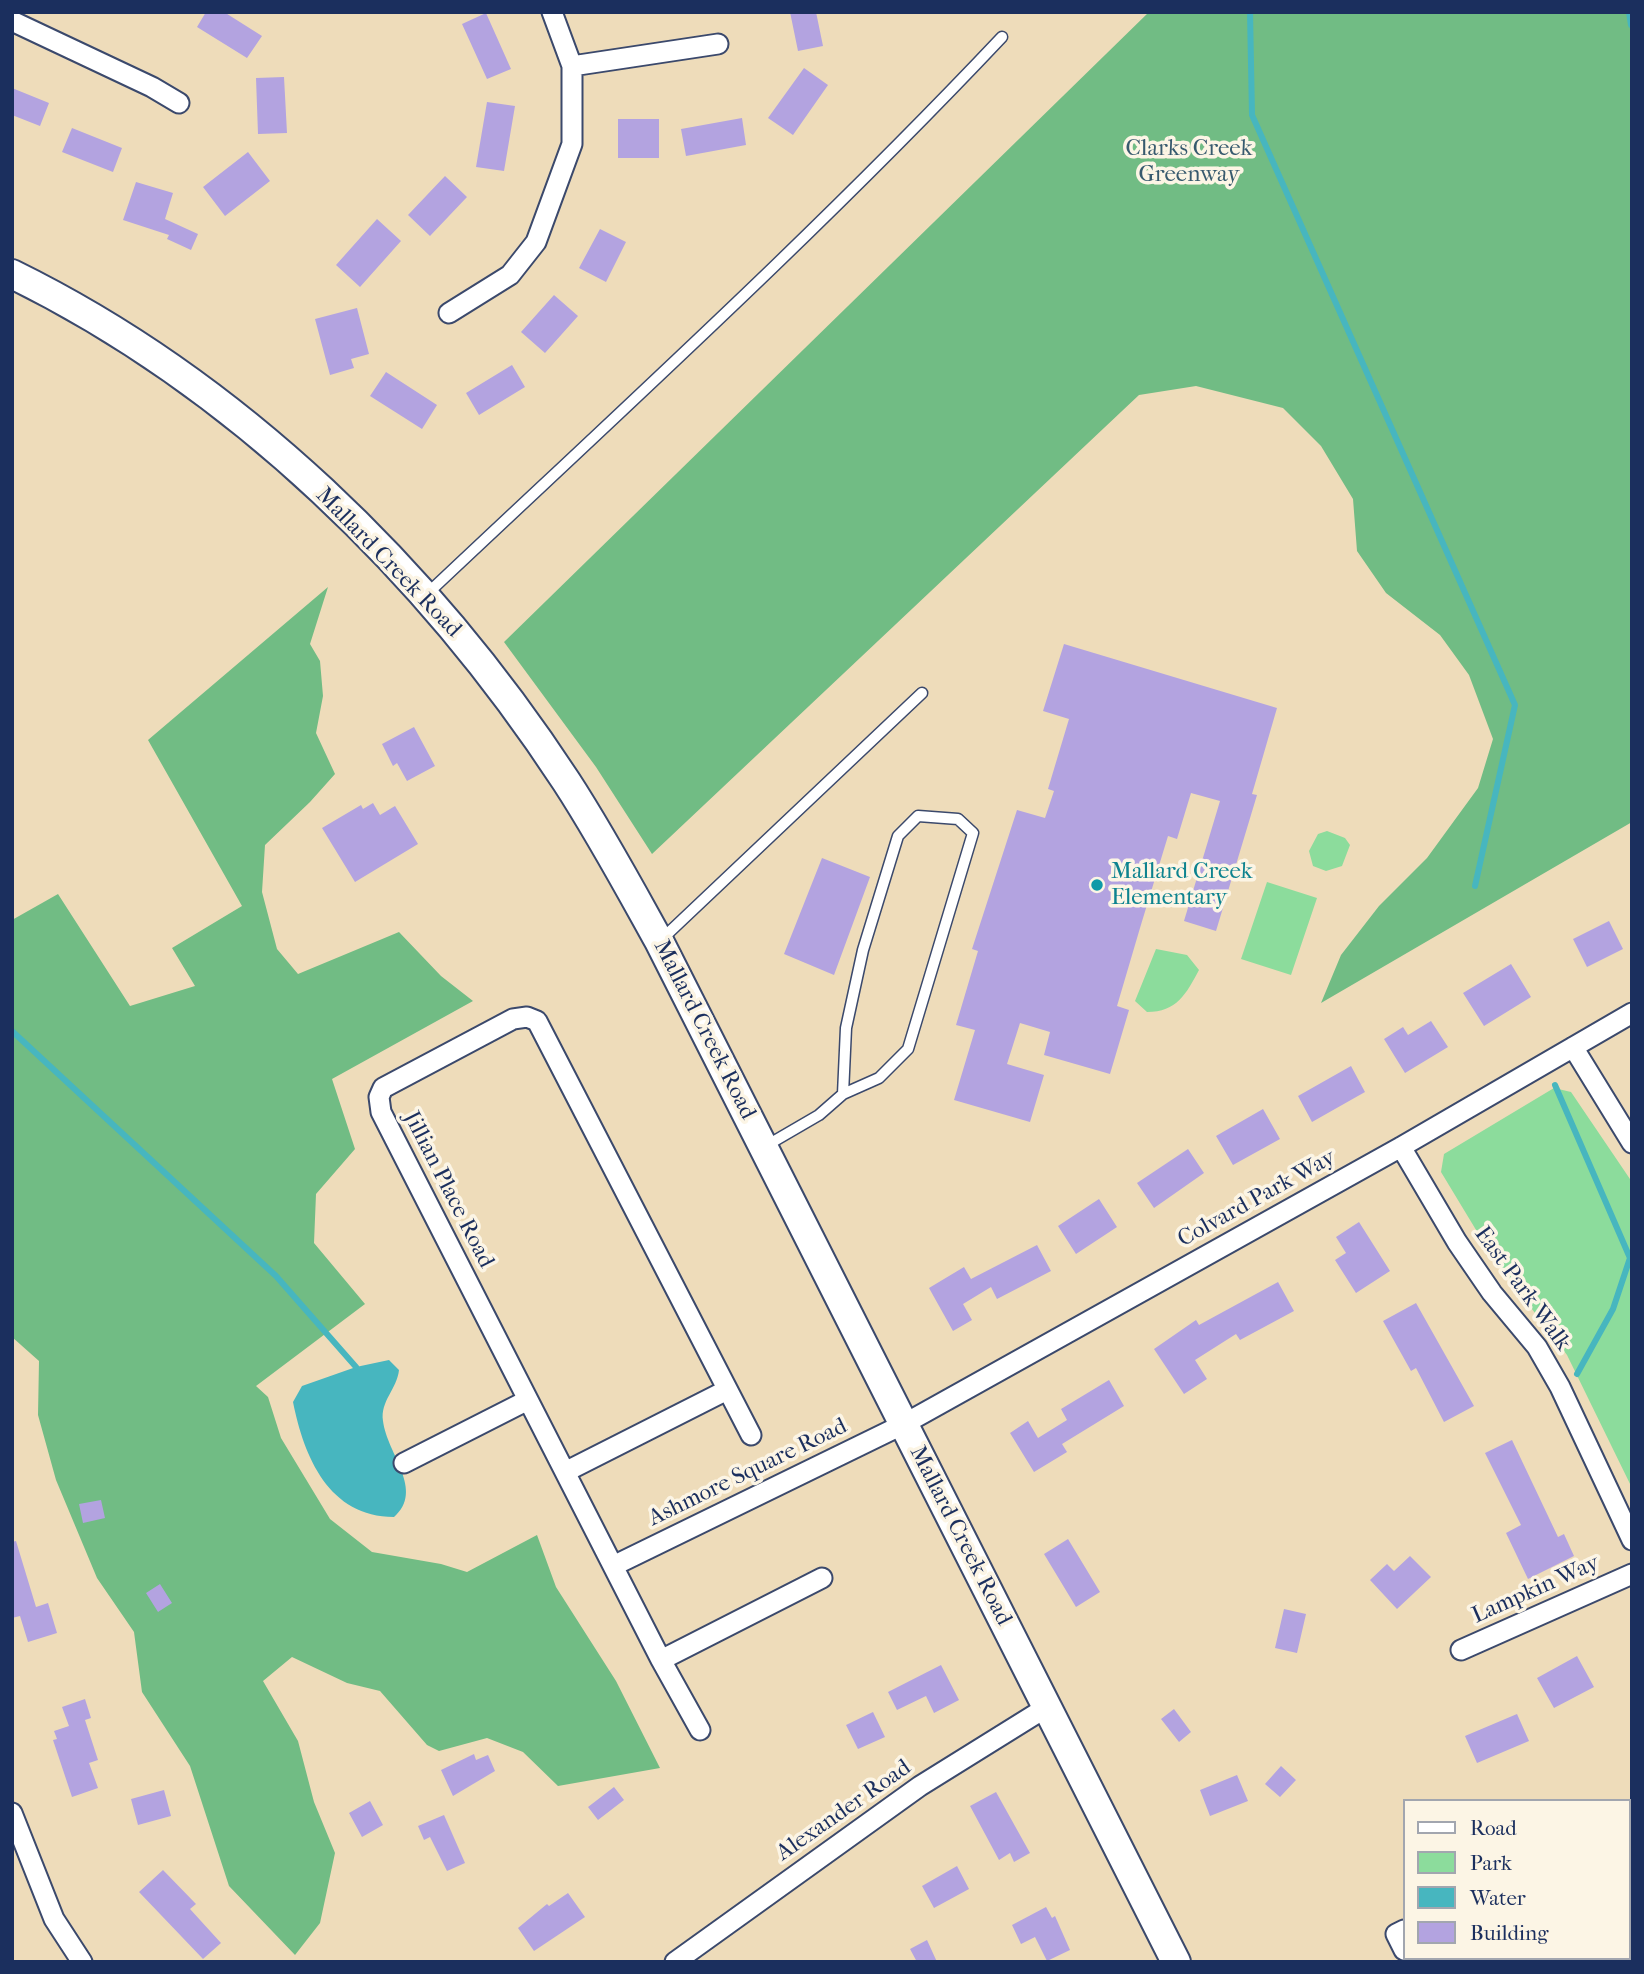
<!DOCTYPE html>
<html>
<head>
<meta charset="utf-8">
<style>
  body { margin:0 }
  #map { position:relative; width:1644px; height:1974px; overflow:hidden; background:#eedcba; font-family:"IM FELL French Canon",serif }
  canvas { display:block }
  .frame { position:absolute; inset:0; border:14px solid #1b2f5e; pointer-events:none }
  .legend { position:absolute; left:1403px; top:1799px; width:228px; height:161px; box-sizing:border-box; background:#fcf5e5; border:2px solid #a2a6af; margin:0; padding:9px 12px; list-style:none; font-size:21px; color:#1b2f5e }
  .legend li { display:flex; align-items:center; gap:14px; height:35px }
  .legend b { width:35px; border:2px solid #a2a6af }
</style>
</head>
<body>
<div id="map">
<canvas width="1644" height="1974"></canvas>
<div class="frame"></div>
<ul class="legend">
<li><b style="height:9px;background:#fff"></b>Road</li>
<li><b style="height:19px;background:#8cdc9c"></b>Park</li>
<li><b style="height:19px;background:#47b6bf"></b>Water</li>
<li><b style="height:19px;background:#b3a3e0"></b>Building</li>
</ul>
</div>
<script>
const g = document.querySelector('canvas').getContext('2d');
g.lineJoin = 'round';
function fillPath(path, color) { g.fillStyle = color; g.fill(path, 'evenodd'); }
function strokePath(path, color, width, dash) { g.strokeStyle = color; g.lineWidth = width; g.lineCap = dash ? 'butt' : 'round'; g.setLineDash(dash || []); g.stroke(path); }
function label(font, color, halo, rows, align = 'center') {
  g.font = font + ' "IM FELL French Canon",serif'; g.lineWidth = 7; g.setLineDash([]); g.textBaseline = 'middle'; g.strokeStyle = halo; g.fillStyle = color; for (const [text, x, y, turn = 0] of rows) {
    g.save(); g.translate(x, y); g.rotate((+turn || 0) * Math.PI / 180); g.textAlign = isNaN(turn) ? turn : align; if (halo) g.strokeText(text, 0, 0); g.fillText(text, 0, 0); g.restore();
  }
}
const green = new Path2D(`
  M1327,831L1345,838L1350,845L1342,866L1326,871L1313,866L1309,851L1318,834Z
  M1267,882L1317,898L1291,975L1241,959Z
  M1156,949L1187,955L1199,970C1186,994 1177,1012 1147,1012L1135,1001Z
  M1554,1088L1571,1092L1632,1182V1488L1567,1355L1493,1258L1441,1172L1444,1154Z`);
const forest = new Path2D(`
  M1149,12H1632V822L1321,1003L1341,955L1379,906L1427,858L1478,788L1493,739L1469,675L1440,635L1386,593L1357,551L1353,499L1321,446L1283,408L1196,386L1139,395L652,854L596,767L504,642Z
  M328,587L310,644L320,661L323,696L316,733L335,774L310,802L265,845L262,892L277,949L298,974L399,932L441,976L473,1001L332,1079L355,1149L316,1194L314,1243L365,1304L256,1386L268,1397L281,1438L330,1519L372,1552L441,1564L467,1572L537,1535L556,1587L616,1681L660,1768L558,1786L523,1752L487,1738L439,1751L427,1745L380,1691L347,1683L292,1657L263,1681L298,1741L314,1802L335,1853L320,1923L295,1955L229,1886L190,1766L142,1692L134,1632L97,1578L56,1480L38,1415L39,1361L12,1337V920L58,894L130,1006L195,986L172,948L242,906L148,740Z`);
const water = new Path2D(`
  M389,1360L399,1370C397,1389 380,1401 383,1421C387,1454 425,1490 394,1517C329,1517 304,1457 293,1402L302,1386L356,1367Z`);
const stream = new Path2D(`
  M1250,12L1252,115L1515,705L1475,886
  M1629,12L1631,25
  M12,1031L276,1276L356,1367
  M1555,1085L1630,1258L1613,1309L1577,1374`);
const building = new Path2D(`
  M206,12H224L262,36L247,58L197,27Z
  M790,12H816L823,46L798,51Z
  M486,13L511,69L487,79L462,24Z
  M804,68L828,85L793,135L768,118Z
  M284,77L287,133L258,134L256,78Z
  M12,88L49,103L40,126L12,115Z
  M487,102L515,106L504,171L476,167Z
  M742,118L746,145L686,156L681,129Z
  M618,119H659V158H618Z
  M72,128L122,148L113,172L62,152Z
  M248,152L270,181L225,216L203,187Z
  M445,176L467,197L430,236L408,215Z
  M136,182L173,193L165,219L198,234L191,250L167,239L169,235L123,220Z
  M377,219L401,241L360,287L336,265Z
  M600,229L626,242L606,282L579,268Z
  M554,295L578,316L545,353L521,332Z
  M357,308L369,354L351,359L354,368L330,375L315,319Z
  M512,365L525,387L479,415L466,393Z
  M386,372L437,405L422,429L370,396Z
  M1064,644L1277,708L1252,794L1257,795L1216,931L1184,921L1220,801L1191,793L1177,839L1168,836L1140,928L1117,1006L1129,1010L1110,1074L1044,1055L1050,1032L1020,1023L1007,1064L1044,1075L1030,1122L954,1100L975,1030L956,1025L978,951L972,949L1017,810L1045,818L1054,791L1048,789L1069,719L1043,711Z
  M414,727L435,766L407,781L397,763L393,766L382,744Z
  M373,803L380,815L395,806L418,844L355,882L322,828L361,805L363,809Z
  M822,858L870,877L834,975L784,954Z
  M1609,921L1623,949L1587,967L1573,939Z
  M1511,964L1531,997L1484,1026L1463,993Z
  M1431,1021L1448,1047L1405,1073L1384,1039L1403,1027L1408,1035Z
  M1351,1066L1365,1092L1312,1122L1298,1096Z
  M1263,1109L1280,1139L1233,1165L1216,1136Z
  M1188,1149L1204,1173L1154,1208L1137,1183Z
  M1099,1199L1117,1227L1076,1254L1058,1226Z
  M1359,1222L1390,1271L1356,1293L1335,1260L1346,1253L1336,1237Z
  M1037,1245L1051,1271L997,1299L991,1287L963,1304L972,1320L953,1331L929,1288L964,1267L971,1279Z
  M1278,1282L1294,1311L1240,1340L1236,1334L1195,1360L1207,1379L1184,1394L1154,1349L1196,1320L1199,1325Z
  M1416,1303L1474,1406L1444,1422L1416,1368L1411,1371L1383,1321Z
  M1109,1380L1124,1406L1062,1444L1067,1452L1034,1472L1010,1433L1028,1421L1038,1438L1067,1420L1061,1409Z
  M1512,1440L1558,1537L1564,1534L1574,1556L1528,1579L1506,1533L1521,1525L1485,1453Z
  M101,1500L105,1518L83,1523L79,1504Z
  M1068,1539L1100,1592L1076,1607L1044,1554Z
  M16,1541L36,1607L48,1603L57,1633L28,1642L20,1616L12,1618V1542Z
  M1410,1556L1431,1577L1397,1609L1370,1580L1387,1564L1394,1571Z
  M160,1584L172,1603L158,1612L146,1593Z
  M1284,1609L1306,1614L1297,1653L1275,1648Z
  M1577,1656L1594,1687L1554,1708L1537,1678Z
  M941,1665L959,1700L934,1713L926,1696L897,1710L888,1692Z
  M85,1699L91,1718L85,1720L98,1760L89,1763L98,1788L72,1797L53,1740L57,1739L54,1731L69,1726L62,1707Z
  M1174,1709L1191,1732L1179,1742L1161,1719Z
  M873,1712L885,1737L858,1749L846,1725Z
  M1517,1714L1529,1741L1477,1763L1465,1736Z
  M474,1754L476,1760L488,1755L495,1771L453,1796L441,1770Z
  M1281,1766L1296,1780L1280,1797L1265,1784Z
  M1237,1775L1248,1801L1210,1816L1200,1790Z
  M614,1787L624,1800L598,1820L588,1807Z
  M164,1790L171,1816L138,1825L131,1799Z
  M996,1792L1030,1853L1014,1862L1010,1853L999,1860L970,1806Z
  M370,1801L383,1825L362,1837L349,1813Z
  M444,1815L465,1863L447,1871L430,1837L424,1840L418,1826Z
  M957,1866L969,1889L934,1908L922,1886Z
  M163,1870L196,1904L190,1909L221,1943L203,1959L139,1892Z
  M568,1893L585,1917L534,1951L518,1928L547,1904L549,1906Z
  M1046,1907L1052,1918L1055,1916L1070,1950L1047,1961L1035,1937L1021,1944L1012,1925Z
  M927,1940L937,1962H917L910,1949Z`);
const service = new Path2D(`
  M427,594C621,411 819,231 1002,37
  M662,939L922,693
  M764,1147L819,1115L843,1094L879,1078L908,1049L973,833L958,819L918,816L898,836L863,950L846,1028L843,1094`);
const minor = new Path2D(`
  M12,21L152,87L179,103
  M572,66L718,44
  M449,313L510,275L536,242L572,144V66L552,12
  M1573,1047L1632,1143
  M1401,1147L1457,1242L1492,1293L1537,1347L1560,1387L1632,1540
  M404,1463L528,1400
  M565,1472L727,1390
  M613,1566L904,1424L1401,1147L1632,1013
  M1461,1650L1632,1574
  M661,1660L822,1578
  M700,1730L661,1660L381,1112L379,1097L383,1088L513,1019L527,1017L537,1021L751,1435
  M12,1813L54,1919L82,1962
  M1404,1930L1396,1934L1404,1950
  M1490,1958L1491,1962
  M675,1962L920,1786L1047,1707`);
const secondary = new Path2D(`
  M12,274C238,385 429,572 566,781C600,833 629,887 659,941L1176,1962`);
const markers = [
  [1097,885,7,"#0f9aa8"]
];
const parkNames = [
  ["Clarks Creek",1189,149],
  ["Greenway",1189,175]
];
const streetNames = [
  ["Mallard Creek Road",388,563,46],
  ["Mallard Creek Road",704,1030,63],
  ["Jillian Place Road",448,1190,63],
  ["Colvard Park Way",1257,1199,-29],
  ["East Park Walk",1522,1289,54],
  ["Ashmore Square Road",748,1473,-26],
  ["Mallard Creek Road",960,1536,63],
  ["Lampkin Way",1536,1590,-24],
  ["Alexander Road",844,1811,-35]
];
const cultureNames = [
  ["Mallard Creek",1111,872],
  ["Elementary",1111,898]
];
fillPath(green, '#8cdc9c');
fillPath(forest, '#71bc84');
fillPath(water, '#47b6bf');
strokePath(stream, '#47b6bf', 6);
fillPath(building, '#b3a3e0');
strokePath(service, '#3b496c', 13);
strokePath(minor, '#3b496c', 23);
strokePath(secondary, '#3b496c', 32);
strokePath(service, '#fff', 10);
strokePath(minor, '#fff', 19);
strokePath(secondary, '#fff', 28);
for (const [x, y, r, color] of markers) { const dot = new Path2D(); dot.arc(x, y, r, 0, 2 * Math.PI); g.fillStyle = color; g.fill(dot); strokePath(dot, '#fcf5e5', 2.5); }
label('23px', '#375a6e', '#fcf5e5', parkNames);
label('23px', '#1b2f5e', '#fcf5e5', streetNames);
label('23px', '#0d838f', '#fcf5e5', cultureNames, 'left');
</script>
</body>
</html>
